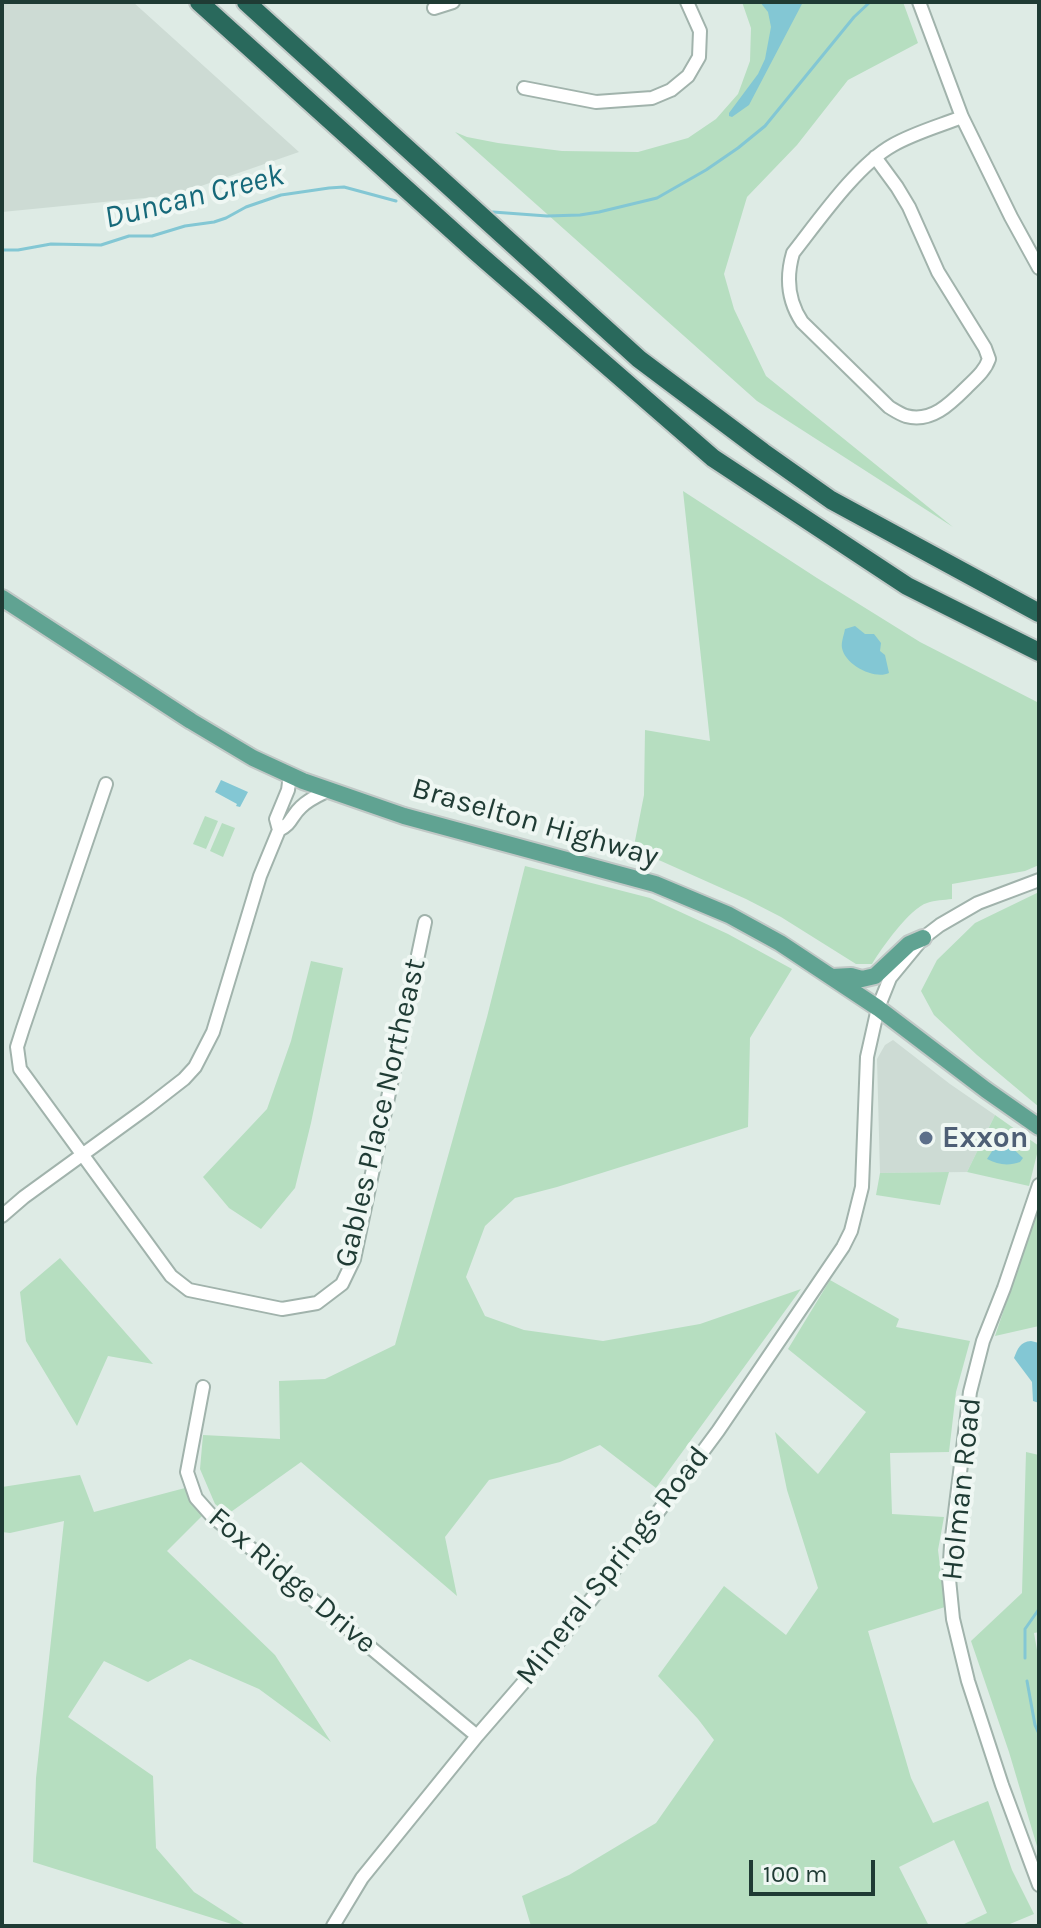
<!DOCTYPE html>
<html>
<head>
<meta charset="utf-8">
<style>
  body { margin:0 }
  #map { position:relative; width:1041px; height:1928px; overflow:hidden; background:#deebe5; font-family:Karla,sans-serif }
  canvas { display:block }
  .frame { position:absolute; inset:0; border:4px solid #1f3b34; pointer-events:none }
  .scale { position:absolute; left:749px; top:1860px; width:126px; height:36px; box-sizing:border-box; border:4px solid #1f3b34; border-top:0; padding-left:10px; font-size:24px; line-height:28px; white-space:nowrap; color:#1f3b34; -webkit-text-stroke:6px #eff7f3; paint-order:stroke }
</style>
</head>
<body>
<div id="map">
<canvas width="1041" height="1928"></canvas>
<div class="frame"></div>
<div class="scale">100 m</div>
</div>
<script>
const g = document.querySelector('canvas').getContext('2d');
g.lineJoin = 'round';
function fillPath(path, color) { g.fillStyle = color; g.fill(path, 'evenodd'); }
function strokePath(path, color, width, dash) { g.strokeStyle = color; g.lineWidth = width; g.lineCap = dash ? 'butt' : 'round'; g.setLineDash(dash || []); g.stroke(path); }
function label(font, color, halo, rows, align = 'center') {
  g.font = font + ' Karla,sans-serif'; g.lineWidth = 8; g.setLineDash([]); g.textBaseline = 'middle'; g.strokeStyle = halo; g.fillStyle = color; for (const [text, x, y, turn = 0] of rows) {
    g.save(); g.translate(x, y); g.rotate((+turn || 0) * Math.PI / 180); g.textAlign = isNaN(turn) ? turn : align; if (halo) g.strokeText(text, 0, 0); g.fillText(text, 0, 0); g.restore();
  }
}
const built = new Path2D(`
  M2,2H133L299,152L175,195L2,212Z
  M893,1040L950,1084L995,1115L967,1172L880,1173L877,1059L885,1045Z`);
const green = new Path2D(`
  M742,2H903L918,43L848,80L797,145L747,197L724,274L734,309L766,376L953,527L757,401L455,132L467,137L498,143L562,151L638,152L688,138L716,119L738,94L750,61L751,28Z
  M683,491L817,578L920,642L1039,703V865L1025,871L952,884V899C944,900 935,900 927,903C910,908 881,949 872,964H856L781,917L746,899L661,861L633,851L644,795L645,730L710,741Z
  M205,816L218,821L206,849L193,844Z
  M222,823L235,828L223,857L210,851Z
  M525,866L650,898L728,934L792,969L750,1038L748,1127L557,1187L515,1198L485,1226L466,1277L485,1316L524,1330L603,1341L700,1324L801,1289L656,1488L600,1445L560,1462L489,1480L445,1537L457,1596L301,1462L228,1514L215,1504L200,1469L203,1435L280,1439L279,1381L325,1379L395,1345L487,1017Z
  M1039,892V1107L977,1055L934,1015L921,991L937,960L975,923Z
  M311,961L343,968L311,1123L295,1188L261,1229L229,1208L203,1177L267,1109L291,1041Z
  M995,1115L1039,1146L1029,1186L967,1172Z
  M949,1172L940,1205L876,1195L880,1173Z
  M1039,1206V1326L995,1336Z
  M60,1258L153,1364L108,1356L77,1426L26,1341L20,1292Z
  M830,1280L899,1319L896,1327L970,1341L956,1392L949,1452L890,1453L892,1514L944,1517L938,1550L945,1607L868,1631L911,1778L933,1823L988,1801L1012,1870L1034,1914L1005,1926H960L987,1913L954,1840L899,1867L929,1926H531L522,1896L569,1875L656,1823L714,1740L698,1719L658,1676L724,1586L786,1635L818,1588L787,1490L775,1432L818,1474L866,1412L788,1349Z
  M1026,1452L1039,1455V1632L1034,1633L1039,1661V1853L1009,1752L971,1641L1022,1593Z
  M80,1475L94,1512L185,1488L191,1502L203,1515L167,1551L275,1655L331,1742L259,1689L190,1659L148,1682L104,1661L68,1717L153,1776L156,1848L194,1892L247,1926H238L33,1862L36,1778L64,1521L10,1533L2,1532V1487Z`);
const water = new Path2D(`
  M760,2H803L749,105L732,117L729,116V113L758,74L765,59L771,27L768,12Z
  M855,626L865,634H874L881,643L880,651L885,655L889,673C875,680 845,665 842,648C841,642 844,635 845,629Z
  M221,780L248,792L240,807L236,806L237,804L215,792Z
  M1000,1139L1007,1143L1023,1158L1020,1162C1009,1166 998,1165 987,1159Z
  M1031,1341L1039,1343V1403L1033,1401L1032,1382L1014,1358C1018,1348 1020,1342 1031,1341Z`);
const stream = new Path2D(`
  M493,212L547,216L580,215L599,212L657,198L706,170L738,148L765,126L854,17L870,2
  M2,250H18L51,244L101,245L129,236H152L185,226L214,222L226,218L246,207L281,195L329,188L344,187L396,201
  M1025,1658V1629L1039,1609
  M1027,1681L1035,1725L1039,1734`);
const minor = new Path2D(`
  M919,2L962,117L1011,217L1039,268
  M434,8L453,2
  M524,88L596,102L652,98L671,90L688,76L699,57L700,31L687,2
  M875,157L897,187L909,207L938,272L985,348L989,359C985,371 975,379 966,388C950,404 931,423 906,416C900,414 894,410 889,407L802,322C788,301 786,277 793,253C819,220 857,165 893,145C914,133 939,126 962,117
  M106,784L23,1028L17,1047L20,1069L171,1276L189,1290L282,1309L317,1303L342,1284L354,1259L425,922
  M279,830C292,824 291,816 301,807C309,799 319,795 329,790
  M1039,1185L1004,1288L983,1341L970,1392L951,1545L949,1579L953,1619L968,1681L1002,1785L1039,1885
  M2,1216L24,1197L148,1107L184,1079L195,1067L213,1032L260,876L279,830L276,819L288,790L290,775
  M203,1387L187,1472L196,1498L212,1516L477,1736
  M333,1926L362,1878L477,1736L555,1646L638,1539L718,1431L843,1247L851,1231L862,1187L867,1057L878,1008L890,978L923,938L940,925L978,903L1039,880`);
const major = new Path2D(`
  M2,598L191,721L253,758L303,781L404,816L655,884L729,915L780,943L878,1008L986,1090L1039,1127
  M832,977L851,976L862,979L875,976L909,944L923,938`);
const highway = new Path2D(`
  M199,2L475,251L713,458L907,586L1039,652
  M246,2L639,359L763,452L831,500L1039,613`);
const markers = [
  [926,1138,8,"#5c6f8a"]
];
const streetNames = [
  ["Braselton Highway",535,823,16],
  ["Gables Place Northeast",381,1113,-77],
  ["Holman Road",962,1489,-84],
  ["Mineral Springs Road",613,1566,-52],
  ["Fox Ridge Drive",292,1581,40]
];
const serviceNames = [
  ["Exxon",942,1138]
];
const waterNames = [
  ["Duncan Creek",194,197,-14]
];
fillPath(built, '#cddbd4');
fillPath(green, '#b6dec0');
fillPath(water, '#83c7d4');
strokePath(stream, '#83c7d4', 3);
strokePath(minor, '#a1b3ac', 16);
strokePath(major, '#c0c8c6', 20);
strokePath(highway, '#c0c8c6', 22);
strokePath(minor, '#fff', 12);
strokePath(major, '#60a392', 16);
strokePath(highway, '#29695c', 18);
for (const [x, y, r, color] of markers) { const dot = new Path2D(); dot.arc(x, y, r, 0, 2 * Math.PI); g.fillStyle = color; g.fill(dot); strokePath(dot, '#eff7f3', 3); }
label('30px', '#1f3b34', '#eff7f3', streetNames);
label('bold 30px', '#4e5e75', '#eff7f3', serviceNames, 'left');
label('italic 32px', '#16697a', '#eff7f3', waterNames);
</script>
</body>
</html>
